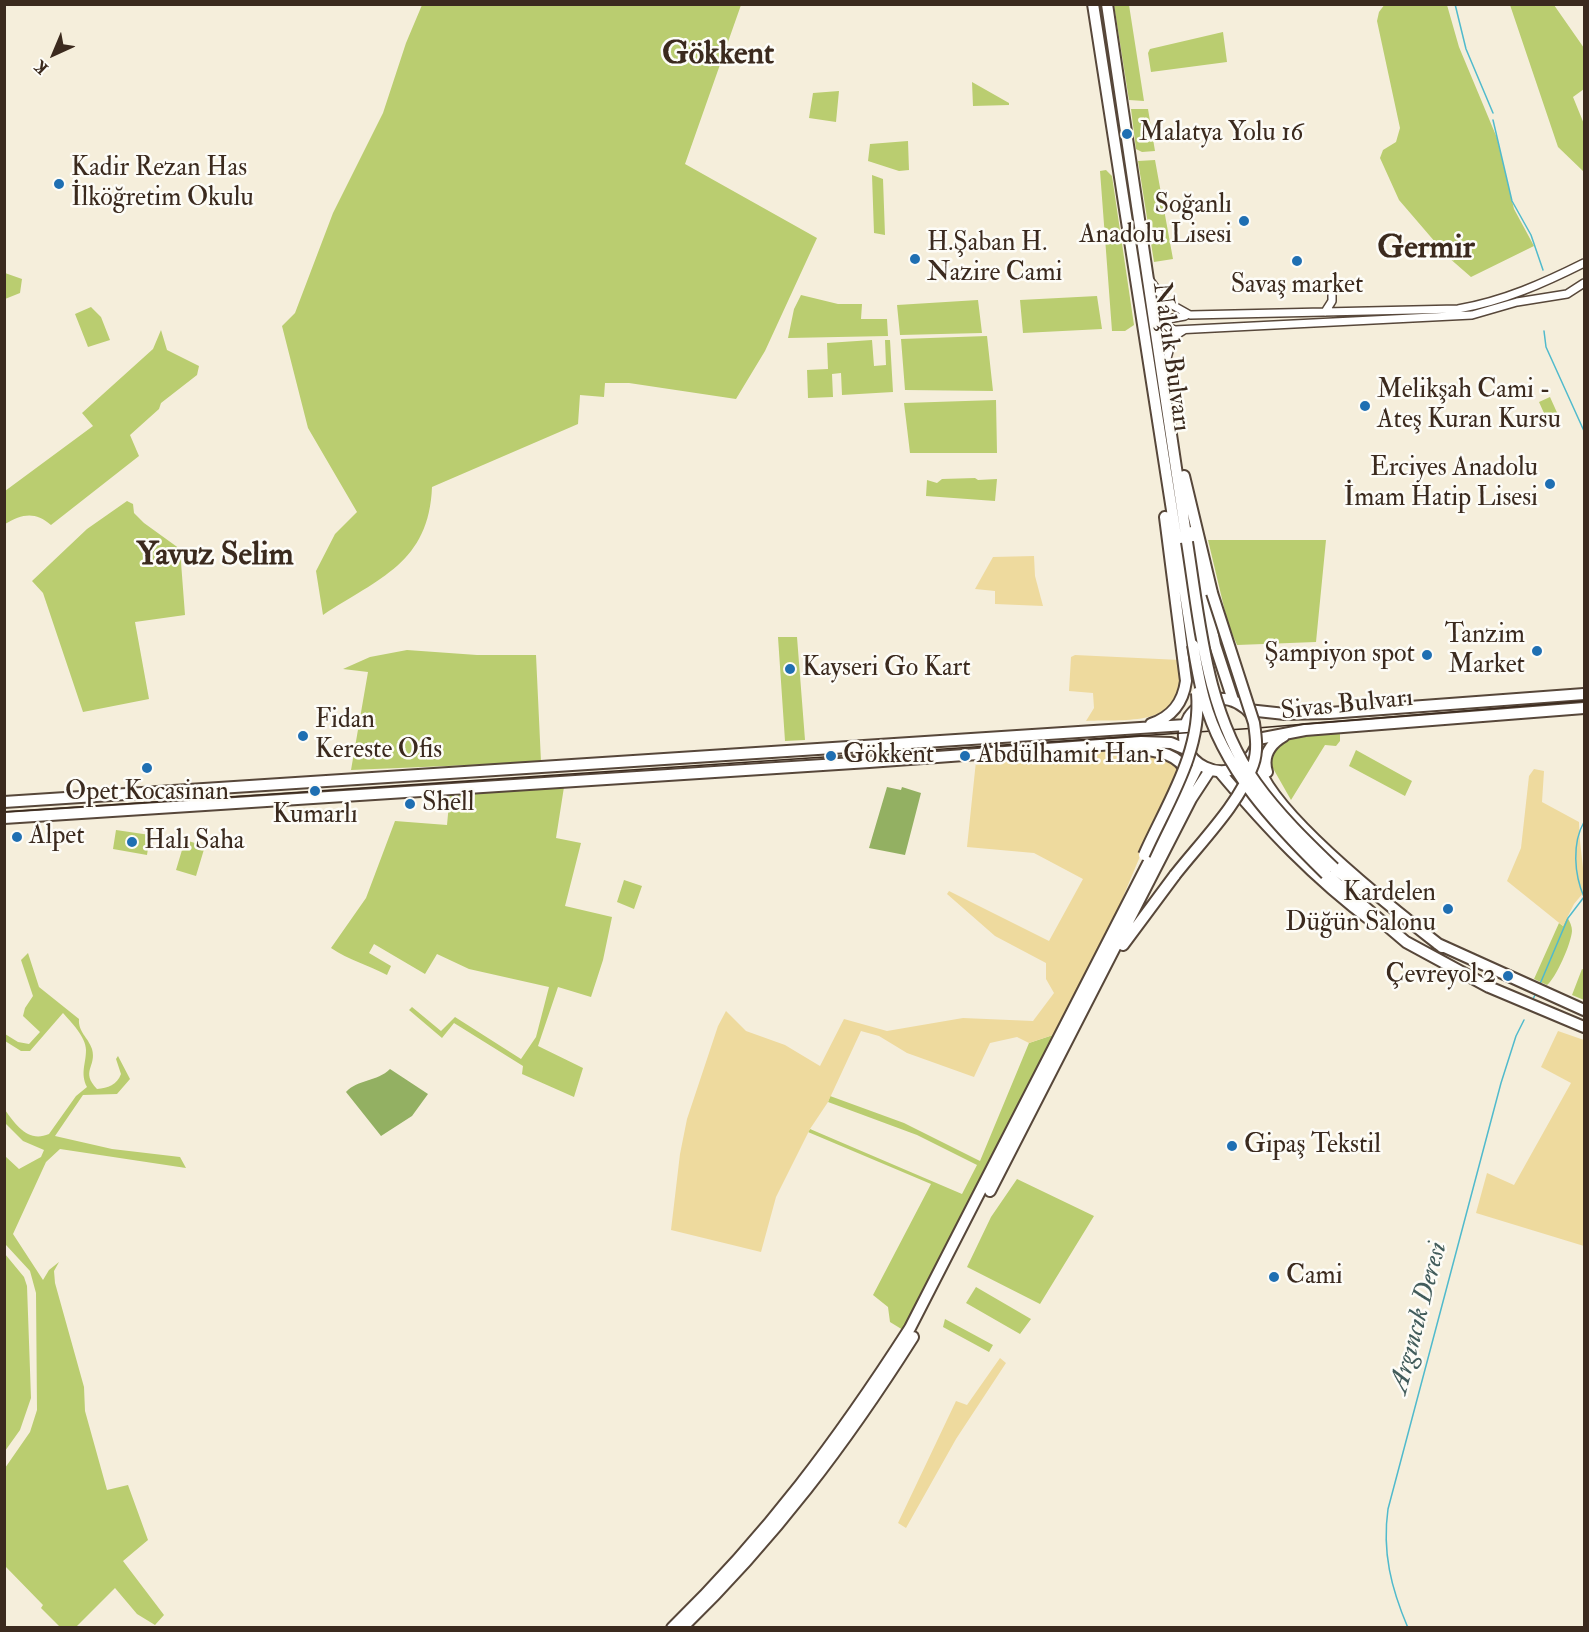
<!DOCTYPE html>
<html>
<head>
<meta charset="utf-8">
<style>
  body { margin:0 }
  #map { position:relative; width:1589px; height:1632px; overflow:hidden; background:#f5eedb; font-family:"IM FELL Double Pica",serif }
  canvas { display:block }
  .frame { position:absolute; inset:0; border:6px solid #3b2a1e; pointer-events:none }
  .north { position:absolute; left:24px; top:24px; width:60px; height:60px; -webkit-text-stroke:4px #fdfcf7; paint-order:stroke; rotate:224deg; font-size:16px; font-weight:700; line-height:24px; text-align:center; color:#3b2a1e }
  .north::after { content:''; display:block; margin:auto; width:21px; height:27px; background:#3b2a1e; clip-path:polygon(50% 0,100% 100%,50% 72%,0 100%) }
</style>
</head>
<body>
<div id="map">
<canvas width="1589" height="1632"></canvas>
<div class="frame"></div>
<div class="north">K</div>
</div>
<script>
const g = document.querySelector('canvas').getContext('2d');
g.lineJoin = 'round';
function fillPath(path, color) { g.fillStyle = color; g.fill(path, 'evenodd'); }
function strokePath(path, color, width, dash) { g.strokeStyle = color; g.lineWidth = width; g.lineCap = dash ? 'butt' : 'round'; g.setLineDash(dash || []); g.stroke(path); }
function label(font, color, halo, rows, align = 'center') {
  g.font = font + ' "IM FELL Double Pica",serif'; g.lineWidth = 5; g.setLineDash([]); g.textBaseline = 'middle'; g.strokeStyle = halo; g.fillStyle = color; for (const [text, x, y, turn = 0] of rows) {
    g.save(); g.translate(x, y); g.rotate((+turn || 0) * Math.PI / 180); g.textAlign = isNaN(turn) ? turn : align; if (halo) g.strokeText(text, 0, 0); g.fillText(text, 0, 0); g.restore();
  }
}
const green = new Path2D(`
  M1385,4L1447,5L1459,47L1497,138L1514,209L1534,246L1471,277L1448,257L1399,200L1380,158L1383,150L1396,142L1400,128L1377,21L1379,12Z
  M422,5H758H741L685,164L817,238L765,351L736,399L629,383H605L604,397L580,395L578,424L432,487C429,563 379,578 323,615L316,571L335,534L357,512L308,428L282,326L295,313L333,213L383,113L406,43Z
  M1114,5H1129L1144,101L1129,100Z
  M1510,5H1554L1584,48V89L1573,97L1584,124V172L1558,147Z
  M1223,32L1227,62L1151,72L1148,53L1150,49Z
  M972,82L1009,103V105L973,106Z
  M839,91L836,122L809,118L813,93Z
  M1131,109H1148L1155,151L1142,152L1136,149Z
  M908,141L909,170L899,171L868,161L870,144Z
  M1155,160L1173,259L1154,262L1138,161Z
  M1106,170L1112,176L1134,325L1125,331H1112L1100,171Z
  M872,175L883,179L885,235L874,233Z
  M5,273L22,279L20,293L5,299Z
  M801,295L838,304H862L861,319H887L888,336L788,338L794,309Z
  M1097,296L1102,329L1023,333L1020,300Z
  M978,300L982,333L900,335L897,305Z
  M91,307L101,317L110,340L88,347L75,314Z
  M161,330L167,350L199,366L197,375L161,403L159,409L130,435L139,456L51,525C35,511 22,514 5,524V491L93,426L82,413L153,349Z
  M987,336L993,391L905,390L901,339Z
  M872,340L874,366L886,365L885,340H890L893,392L842,395L841,373L832,374L833,397L808,398L807,370L828,369L827,343Z
  M1550,397L1559,417L1548,422L1539,402Z
  M996,400L997,453H910L904,403Z
  M975,478L978,480L997,479L995,501L926,496L927,480L937,483L942,479Z
  M127,501L133,504L134,513L144,523L180,549L185,615L135,622L149,699L83,712L43,593L32,581L87,529Z
  M1208,540H1326L1316,642L1237,645L1228,624Z
  M778,637H797L805,740L785,741Z
  M407,650L477,655H536L541,762L351,770L368,672L343,669L370,657Z
  M1340,733V741L1336,746L1325,745L1291,800L1270,763C1277,731 1313,734 1340,733Z
  M1356,750L1412,781L1405,796L1349,766Z
  M564,787L556,838L581,843L565,906L612,917L603,960L591,997L558,987L538,1046L583,1068L574,1097L522,1074L523,1066L454,1023L442,1038L409,1010L412,1007L441,1031L455,1017L521,1059L536,1037L549,987L469,969L437,954L425,974L374,944L369,953L391,966L387,975C368,965 349,960 331,948L366,898L395,821L447,825L450,793Z
  M116,830L150,835L147,855L113,849Z
  M185,840L205,846L196,876L176,870Z
  M624,880L642,886L634,909L617,902Z
  M1567,917C1570,922 1572,926 1572,931C1571,944 1556,978 1547,985L1534,979L1559,923L1563,926Z
  M28,953L39,987L79,1019C78,1032 88,1037 92,1049C97,1067 80,1071 97,1089C108,1088 117,1085 121,1074L116,1059L118,1056L130,1079L117,1094L83,1095L55,1136L112,1149L180,1157L186,1168L60,1149L46,1162L13,1234L43,1280L49,1270L59,1262L54,1271L55,1283L84,1387L85,1411L107,1490L128,1485L148,1540L123,1561L164,1615L155,1625L137,1614L115,1588L76,1627H60L41,1608L43,1605L5,1566V1468L30,1432L37,1410L36,1293L30,1271L6,1245L5,1156L19,1169L41,1157L44,1150L23,1141L5,1123V1110C16,1125 28,1143 49,1134L76,1096L87,1087C80,1073 86,1064 86,1050C86,1037 71,1022 63,1013L30,1051H21L5,1041V1034L18,1042L29,1044L40,1032L23,1016L25,1008L33,996L21,960Z
  M1582,969L1584,970V1000L1572,995Z
  M1056,1034L926,1289L903,1330L890,1322L888,1307L873,1295L931,1184L808,1132L810,1129L962,1194L977,1165L917,1135L828,1102L830,1096L904,1123L980,1161L1029,1043Z
  M1017,1179L1094,1216L1040,1304L967,1267L991,1217Z
  M5,1254L24,1277L27,1286L31,1398L20,1430L5,1451Z
  M976,1287L1031,1319L1020,1334L966,1303Z
  M945,1319L993,1345L989,1352L943,1327Z`);
const forest = new Path2D(`
  M887,787L901,790L902,787L921,793L905,855L869,848Z
  M390,1069L428,1094L412,1116L381,1136L346,1092C358,1079 377,1082 390,1069Z`);
const sand = new Path2D(`
  M1034,556L1035,576L1043,606L995,604V591L975,589L993,557Z
  M1075,655L1180,660C1180,669 1182,679 1180,688C1174,727 1114,719 1086,721L1094,708L1093,693L1069,691L1071,657Z
  M1105,750L1161,754L1181,768L1151,830L1105,940L1056,1034L1029,1043L1017,1037L990,1043L974,1077L907,1053L879,1036L861,1031L828,1102L810,1129L776,1197L761,1252L671,1230L680,1154L687,1119L718,1026L726,1011L746,1031L785,1045L820,1066L844,1019L887,1031L963,1018L1033,1021L1054,993L1046,979V963L995,936L947,894L949,891L1049,941L1083,879L1034,853L967,847L976,761Z
  M1534,769L1544,771L1542,802L1579,822C1579,847 1585,868 1584,892L1574,904L1563,926L1507,881L1521,848L1529,776Z
  M1558,1031L1584,1040V1246L1476,1213L1487,1173L1514,1185L1571,1083L1541,1067Z
  M1000,1358L1006,1363L956,1439L906,1528L898,1523L956,1401L967,1405Z`);
const stream = new Path2D(`
  M1455,4L1466,49L1493,113
  M1493,120L1512,201L1531,235L1543,270
  M1544,331L1546,347L1584,431
  M1584,897C1574,874 1572,843 1584,822
  M1540,984L1568,918L1584,897
  M1533,999L1535,995
  M1408,1628C1391,1588 1382,1552 1388,1509L1501,1083L1516,1036L1524,1020`);
const minor = new Path2D(`
  M1149,279L1165,301L1190,315L1458,309C1504,301 1544,283 1584,263
  M1325,312L1332,301V288
  M1185,316L1168,319V327L1175,330L1472,315L1517,302L1567,294L1584,283
  M1164,369L1173,337L1184,330`);
const highway = new Path2D(`
  M1093,4L1193,645
  M1107,4L1187,542
  M1184,476L1212,593
  M1192,532L1215,645L1233,700
  M1248,710L1285,714L1329,713L1584,694
  M1252,715C1243,704 1230,697 1215,699C1205,701 1195,708 1189,717C1165,761 1233,797 1256,747
  M1151,724C1172,717 1183,703 1186,681L1165,517
  M1258,739L1305,730L1584,708
  M1128,747C1149,751 1178,750 1187,773
  M1256,753C1255,803 1402,916 1442,947
  M1220,772C1267,828 1314,878 1373,922
  M1267,772C1262,756 1270,744 1284,736
  M4,802L1186,725
  M4,818L869,762L1141,742L1171,743L1188,750
  M1334,868L1362,890
  M1326,874L1406,942L1489,987L1584,1027
  M1438,944L1584,1010
  M1123,945L1175,875
  M990,1191L1191,799L1210,770
  M672,1628C768,1534 838,1440 910,1328L1199,764
  M682,1628C773,1540 846,1443 913,1337`);
const tram = new Path2D(`
  M4,812L1257,728L1584,701`);
const highwayBridge = new Path2D(`
  M1187,542C1200,624 1206,713 1256,783C1279,815 1306,841 1334,868
  M1193,645C1196,662 1199,681 1204,699C1223,769 1275,824 1326,874
  M1144,855C1167,803 1202,752 1197,693
  M1175,875C1200,843 1240,803 1253,765C1258,751 1256,737 1254,723L1212,593`);
const markers = [
  [1127,134,6,"#1f6fb2"],
  [59,184,6,"#1f6fb2"],
  [1244,221,6,"#1f6fb2"],
  [915,259,6,"#1f6fb2"],
  [1297,261,6,"#1f6fb2"],
  [1365,406,6,"#1f6fb2"],
  [1550,484,6,"#1f6fb2"],
  [1537,651,6,"#1f6fb2"],
  [1427,655,6,"#1f6fb2"],
  [790,669,6,"#1f6fb2"],
  [303,736,6,"#1f6fb2"],
  [831,756,6,"#1f6fb2"],
  [965,756,6,"#1f6fb2"],
  [147,768,6,"#1f6fb2"],
  [315,791,6,"#1f6fb2"],
  [410,804,6,"#1f6fb2"],
  [17,837,6,"#1f6fb2"],
  [132,842,6,"#1f6fb2"],
  [1448,909,6,"#1f6fb2"],
  [1508,976,6,"#1f6fb2"],
  [1232,1146,6,"#1f6fb2"],
  [1274,1277,6,"#1f6fb2"]
];
const poiNames = [
  ["Malatya Yolu 16",1139,134],
  ["Kadir Rezan Has",71,169],
  ["İlköğretim Okulu",71,199],
  ["Soğanlı",1232,206,"right"],
  ["Anadolu Lisesi",1232,236,"right"],
  ["H.Şaban H.",927,244],
  ["Nazire Cami",927,274],
  ["Savaş market",1297,286,"center"],
  ["Melikşah Cami -",1377,391],
  ["Ateş Kuran Kursu",1377,421],
  ["Erciyes Anadolu",1538,469,"right"],
  ["İmam Hatip Lisesi",1538,499,"right"],
  ["Tanzim",1525,636,"right"],
  ["Market",1525,666,"right"],
  ["Şampiyon spot",1415,655,"right"],
  ["Kayseri Go Kart",802,669],
  ["Fidan",315,721],
  ["Kereste Ofis",315,751],
  ["Gökkent",843,756],
  ["Abdülhamit Han 1",977,756],
  ["Opet Kocasinan",147,793,"center"],
  ["Shell",422,804],
  ["Kumarlı",315,816,"center"],
  ["Alpet",29,837],
  ["Halı Saha",144,842],
  ["Kardelen",1436,894,"right"],
  ["Düğün Salonu",1436,924,"right"],
  ["Çevreyol 2",1496,976,"right"],
  ["Gipaş Tekstil",1244,1146],
  ["Cami",1286,1277]
];
const streetNames = [
  ["Nalçık Bulvarı",1170,357,82],
  ["Sivas Bulvarı",1347,706,-6]
];
const waterNames = [
  ["Argıncık Deresi",1420,1318,-75]
];
const districtNames = [
  ["Gökkent",718,56],
  ["Germir",1426,250],
  ["Yavuz Selim",215,557]
];
fillPath(green, '#bacd70');
fillPath(forest, '#93b062');
fillPath(sand, '#eeda9e');
strokePath(stream, '#50bacc', 1.5);
strokePath(minor, '#57473a', 10);
strokePath(highway, '#57473a', 14);
strokePath(minor, '#fff', 7);
strokePath(highway, '#fff', 10);
strokePath(tram, '#3b2a1e', 1.5);
strokePath(highwayBridge, '#57473a', 14, []);
strokePath(highwayBridge, '#fff', 10);
for (const [x, y, r, color] of markers) { const dot = new Path2D(); dot.arc(x, y, r, 0, 2 * Math.PI); g.fillStyle = color; g.fill(dot); strokePath(dot, '#fdfcf7', 2); }
label('26px', '#3b2a1e', '#fdfcf7', poiNames, 'left');
label('26px', '#3b2a1e', '#fdfcf7', streetNames);
label('italic 27px', '#425c5b', '#fdfcf7', waterNames);
label('bold 32px', '#3b2a1e', '#fdfcf7', districtNames);
</script>
</body>
</html>
